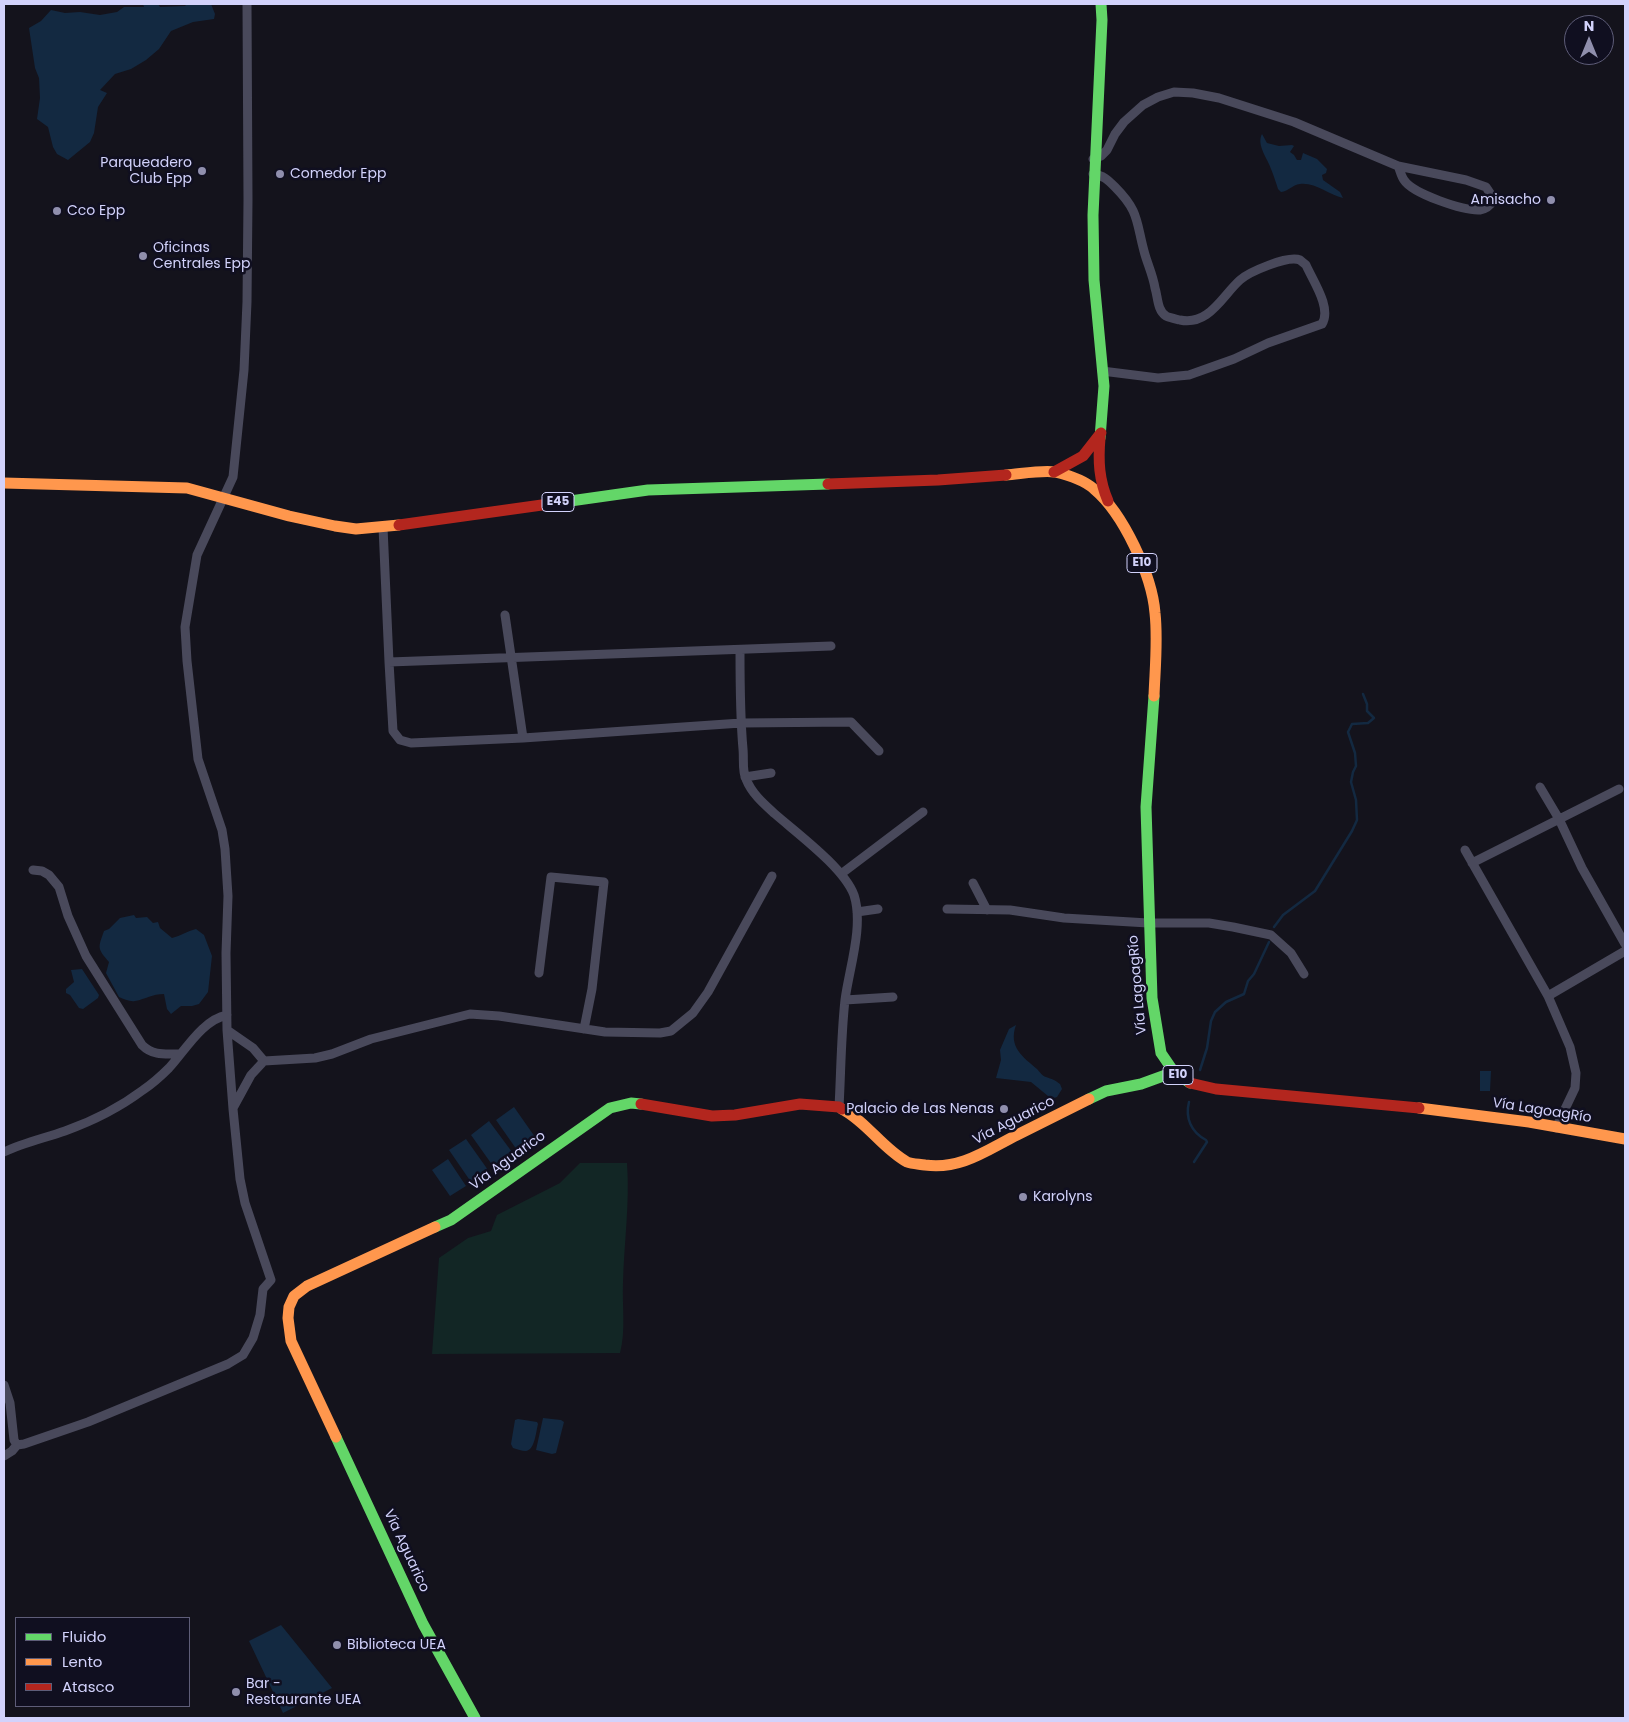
<!DOCTYPE html>
<html>
<head>
<meta charset="utf-8">
<style>
  body { margin:0 }
  #map { position:relative; width:1629px; height:1722px; overflow:hidden; background:#14131c; font-family:Poppins,sans-serif }
  canvas { display:block }
  .frame { position:absolute; inset:0; border:5px solid #d2d2fb; pointer-events:none }
  .legend { position:absolute; left:15px; top:1617px; width:175px; height:90px; box-sizing:border-box; background:#100f20; border:1px solid #5e5d78; margin:0; padding:6px 9px; list-style:none; font-size:15px; color:#d2d2fb }
  .legend li { display:flex; align-items:center; gap:10px; height:25px }
  .legend b { width:25px; border:1px solid #5e5d78 }
  .north { position:absolute; left:1564px; top:15px; width:50px; height:50px; box-sizing:border-box; background:#100f20; border:1px solid #5e5d78; border-radius:50%; rotate:0deg; font-size:14px; font-weight:700; line-height:20px; text-align:center; color:#d2d2fb }
  .north::after { content:''; display:block; margin:auto; width:18px; height:22px; background:#908fad; clip-path:polygon(50% 0,100% 100%,50% 72%,0 100%) }
</style>
</head>
<body>
<div id="map">
<canvas width="1629" height="1722"></canvas>
<div class="frame"></div>
<ul class="legend">
<li><b style="height:6px;background:#63d668"></b>Fluido</li>
<li><b style="height:6px;background:#ff974d"></b>Lento</li>
<li><b style="height:6px;background:#b3261e"></b>Atasco</li>
</ul>
<div class="north">N</div>
</div>
<script>
const g = document.querySelector('canvas').getContext('2d');
g.lineJoin = 'round';
function fillPath(path, color) { g.fillStyle = color; g.fill(path, 'evenodd'); }
function strokePath(path, color, width, dash) { g.strokeStyle = color; g.lineWidth = width; g.lineCap = dash ? 'butt' : 'round'; g.setLineDash(dash || []); g.stroke(path); }
function label(font, color, halo, rows, align = 'center') {
  g.font = font + ' Poppins,sans-serif'; g.lineWidth = 5; g.setLineDash([]); g.textBaseline = 'middle'; g.strokeStyle = halo; g.fillStyle = color; for (const [text, x, y, turn = 0] of rows) {
    g.save(); g.translate(x, y); g.rotate((+turn || 0) * Math.PI / 180); g.textAlign = isNaN(turn) ? turn : align; if (halo) g.strokeText(text, 0, 0); g.fillText(text, 0, 0); g.restore();
  }
}
const green = new Path2D(`
  M580,1163H627C630,1203 624,1243 623,1283C622,1306 626,1331 620,1353L432,1354L439,1258L468,1238L491,1231L497,1215L560,1183Z`);
const water = new Path2D(`
  M143,4H158L160,7L185,6L187,4H211L215,14L214,19L193,22L171,31L159,49L146,60L131,69L115,74L100,90L107,93L98,107L94,133L90,142L68,160L57,154L53,147L48,127L37,119L40,98L39,78L35,68L29,28L41,21L51,10L65,13L80,12L100,15L117,12L124,7H144Z
  M1262,134L1267,143L1279,146L1292,145L1294,146L1290,152L1294,155L1297,160H1301L1303,153L1317,159L1327,169L1326,173L1322,175L1323,180L1340,192L1343,198C1329,195 1315,182 1300,184C1292,185 1289,191 1281,192L1278,189C1276,183 1274,176 1271,169C1268,159 1256,145 1262,134Z
  M134,915L136,918L147,917L153,923L158,922L160,928L172,938C181,936 187,931 196,929L204,935L212,956L208,992L199,1004L192,1006H181L171,1014L167,1009L164,994C152,994 146,999 135,1001C130,1002 124,999 119,997L106,973L109,962C97,948 98,948 104,931L109,929L120,918Z
  M82,969L99,995L98,998L83,1009L79,1008L70,995L66,993V989L74,982L71,970Z
  M1016,1025C1008,1047 1023,1057 1037,1069C1040,1072 1042,1076 1046,1077C1052,1079 1055,1080 1060,1084L1062,1089L1057,1097L1054,1098L1048,1096L1031,1082L996,1078L1001,1060L1000,1050L1009,1029Z
  M1480,1071H1491L1490,1091H1480Z
  M514,1107L535,1137L517,1150L496,1120Z
  M489,1121L512,1152L493,1166L471,1135Z
  M466,1139L488,1170L471,1182L449,1150Z
  M448,1159L466,1186L450,1196L432,1170Z
  M543,1418L561,1420L564,1422L556,1453L552,1454L536,1450Z
  M518,1419L537,1422L538,1424C536,1431 535,1450 526,1451C522,1451 517,1449 513,1448L511,1444L515,1420Z
  M281,1625L332,1688L283,1713L249,1641Z`);
const stream = new Path2D(`
  M1274,927L1283,915L1315,891L1352,831L1357,820L1356,800L1351,782L1353,772L1356,766L1355,753L1348,732L1352,724L1368,723L1374,718L1367,711V704L1363,694
  M1200,1070L1207,1048L1211,1021L1215,1012L1226,1002L1244,994L1248,981L1254,974L1269,942
  M1189,1102C1185,1118 1191,1132 1206,1140L1207,1142L1194,1162`);
const street = new Path2D(`
  M1093,159L1101,156L1107,150L1115,134L1124,122L1143,105L1158,97L1174,92L1193,93L1219,98L1294,122L1398,166L1466,180L1486,187L1492,196L1493,201C1490,206 1486,209 1480,210C1464,211 1413,194 1404,180C1401,176 1400,170 1398,166
  M1093,174C1103,175 1108,180 1115,187C1139,211 1136,221 1144,251C1147,263 1153,275 1155,288C1158,297 1157,310 1166,316C1170,318 1176,319 1180,320C1209,326 1222,296 1240,280C1249,272 1288,255 1300,260C1301,261 1305,264 1306,265C1313,281 1332,308 1322,324L1268,343L1234,359L1189,375L1158,378L1102,371
  M383,527L389,662L831,646
  M505,615L523,738L741,723L851,722L879,751
  M740,651C740,684 740,716 743,749C744,759 742,771 746,779C752,794 764,804 775,814C798,834 844,868 854,895C864,926 849,969 845,1000C841,1036 841,1071 839,1107
  M389,662L393,731L400,740L411,743L523,738
  M745,777L771,773
  M1540,787L1559,819L1582,868L1625,944
  M1465,850L1548,996L1570,1047L1576,1073L1575,1088L1556,1128
  M1472,863L1619,789
  M33,870L42,871L49,875L59,887L68,916L86,956L142,1045C153,1056 165,1054 179,1054
  M841,874L923,812
  M973,883L987,910
  M947,909L1010,910L1064,918L1148,923H1209L1233,927L1271,935L1291,953L1304,974
  M857,912L878,909
  M539,973L551,877L604,882L592,989L584,1029
  M1548,996L1625,951
  M845,1000L893,997
  M227,1030L253,1048L264,1061L315,1058L332,1054L371,1039L470,1014L499,1016L605,1032L660,1033L671,1031L693,1013L708,992L772,876
  M233,1108L251,1075L264,1061
  M4,1152C23,1143 45,1138 65,1131C93,1121 119,1108 143,1090C152,1084 161,1076 169,1068C185,1051 202,1020 227,1015
  M4,1385L10,1403L14,1440L17,1445L24,1444L88,1422L228,1364L243,1355L253,1338L260,1315L263,1289L271,1280L245,1203L240,1179L233,1109L227,1030L226,953L228,896L225,849L222,830L198,759L187,661L185,627L197,555L233,477L244,370L247,302L248,200L247,4
  M4,1456L12,1451L17,1445`);
const fast = new Path2D(`
  M1100,438L1104,386L1094,280L1093,215L1102,20L1101,4
  M549,504L648,490L828,484
  M1154,696L1146,807L1152,998L1161,1053L1174,1072L1190,1083
  M1089,1099L1106,1091L1141,1084L1174,1072
  M435,1227L451,1220L610,1108L631,1103L641,1104
  M336,1437L423,1624L475,1718`);
const slow = new Path2D(`
  M1006,475C1020,474 1042,470 1055,472C1068,475 1084,480 1094,489C1123,513 1152,575 1155,613C1158,640 1155,669 1154,696
  M4,483L187,488L289,516L335,526L356,529L399,525
  M1419,1108L1529,1122L1625,1139
  M842,1109C867,1122 882,1148 907,1162C912,1164 919,1164 925,1165C961,1170 987,1150 1017,1135C1041,1123 1065,1111 1089,1099
  M336,1437L291,1341L288,1318L289,1307L294,1296L307,1286L435,1227`);
const jam = new Path2D(`
  M1100,438C1098,461 1099,480 1108,501
  M1054,472L1083,456L1101,433
  M828,484L938,480L1006,475
  M399,525L549,504
  M1190,1083L1216,1089L1419,1108
  M641,1104L712,1116L735,1115L800,1104L839,1107L842,1109`);
const markers = [
  [202,171,5,"#908fad"],
  [280,174,5,"#908fad"],
  [1551,200,5,"#908fad"],
  [57,211,5,"#908fad"],
  [143,256,5,"#908fad"],
  [1004,1109,5,"#908fad"],
  [1023,1197,5,"#908fad"],
  [337,1645,5,"#908fad"],
  [236,1692,5,"#908fad"]
];
const shields = [
  [558,502,32],
  [1142,563,30],
  [1178,1075,30]
];
const shieldNames = [
  ["E45",558,502],
  ["E10",1142,563],
  ["E10",1178,1075]
];
const poiNames = [
  ["Parqueadero",192,163,"right"],
  ["Club Epp",192,179,"right"],
  ["Comedor Epp",290,174],
  ["Amisacho",1541,200,"right"],
  ["Cco Epp",67,211],
  ["Oficinas",153,248],
  ["Centrales Epp",153,264],
  ["Palacio de Las Nenas",994,1109,"right"],
  ["Karolyns",1033,1197],
  ["Biblioteca UEA",347,1645],
  ["Bar -",246,1684],
  ["Restaurante UEA",246,1700]
];
const streetNames = [
  ["Vía LagoagRío",1138,985,-95],
  ["Vía LagoagRío",1542,1111,9],
  ["Vía Aguarico",1014,1121,-27],
  ["Vía Aguarico",508,1161,-36],
  ["Vía Aguarico",406,1551,65]
];
fillPath(green, '#122625');
fillPath(water, '#132941');
strokePath(stream, '#132941', 2.5);
strokePath(street, '#49495b', 9);
strokePath(fast, '#63d668', 11);
strokePath(slow, '#ff974d', 11);
strokePath(jam, '#b3261e', 11);
for (const [x, y, r, color] of markers) { const dot = new Path2D(); dot.arc(x, y, r, 0, 2 * Math.PI); g.fillStyle = color; g.fill(dot); strokePath(dot, '#100f20', 2); }
for (const [x, y, w] of shields) { const box = new Path2D(); box.roundRect(x - w / 2, y - 9.5, w, 19, 4); g.fillStyle = '#100f20'; g.fill(box); strokePath(box, '#d2d2fb', 1); }
label('bold 12px', '#d2d2fb', null, shieldNames);
label('14px', '#d2d2fb', '#100f20', poiNames, 'left');
label('14px', '#d2d2fb', '#100f20', streetNames);
</script>
</body>
</html>
